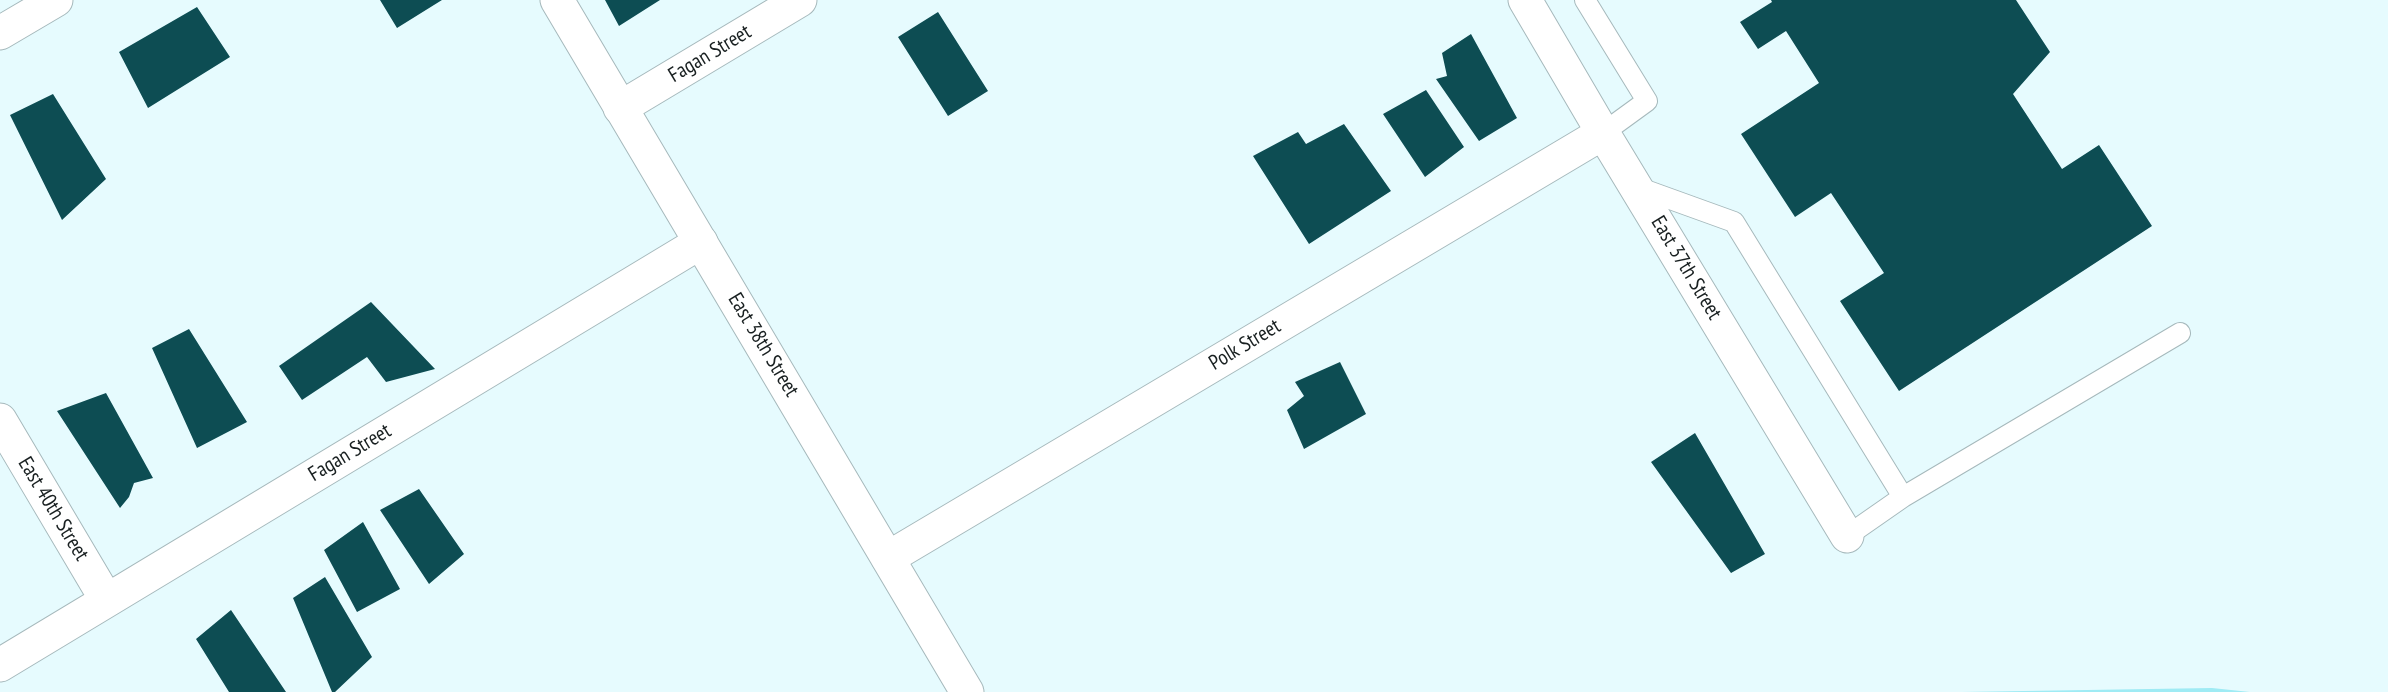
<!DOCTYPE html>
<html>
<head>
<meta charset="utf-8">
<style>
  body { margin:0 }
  canvas { display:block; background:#e6fbfe }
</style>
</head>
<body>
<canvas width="2388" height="692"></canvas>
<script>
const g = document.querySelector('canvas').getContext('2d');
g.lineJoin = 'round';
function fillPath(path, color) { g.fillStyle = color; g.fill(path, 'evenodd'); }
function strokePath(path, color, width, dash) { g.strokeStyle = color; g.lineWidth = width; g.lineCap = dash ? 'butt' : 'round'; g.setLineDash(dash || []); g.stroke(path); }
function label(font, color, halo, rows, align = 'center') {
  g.font = font + ' "PT Sans Narrow",sans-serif'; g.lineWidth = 6; g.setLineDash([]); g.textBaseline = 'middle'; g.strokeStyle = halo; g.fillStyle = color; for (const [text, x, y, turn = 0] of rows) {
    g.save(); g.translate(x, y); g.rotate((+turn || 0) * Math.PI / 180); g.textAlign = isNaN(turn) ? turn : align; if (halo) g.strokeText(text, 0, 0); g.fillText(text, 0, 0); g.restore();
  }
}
const water = new Path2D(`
  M2212,688L2250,692H1960H1961Z`);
const building = new Path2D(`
  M380,0H442L397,28Z
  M605,0H660L619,26Z
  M1771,0H2016L2050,52L2013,94L2062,169L2099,145L2152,226L1899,391L1840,301L1884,273L1831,193L1795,217L1741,134L1819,83L1786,31L1758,49L1740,22L1772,2Z
  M197,7L230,57L148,108L119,52Z
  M938,12L988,91L948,116L898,37Z
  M1471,34L1517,118L1479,141L1436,79L1447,76L1442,53Z
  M1426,90L1464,147L1425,177L1383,114Z
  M53,94L106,179L62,220L10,115Z
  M1344,124L1391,191L1309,244L1253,156L1298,132L1306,144Z
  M371,302L435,369L386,382L367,357L302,400L279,366Z
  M189,329L247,422L197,448L152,348Z
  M1340,362L1366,414L1304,449L1287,410L1304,396L1295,382Z
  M106,393L153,478L134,483L129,497L120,508L57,411Z
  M1695,433L1765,554L1731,573L1651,462Z
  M419,489L464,554L429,584L380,510Z
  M363,522L400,589L357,612L324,550Z
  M325,577L372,657L335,692H332L293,598Z
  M231,610L286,692H229L196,639Z`);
const service = new Path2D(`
  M1585,0L1647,101L1603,133
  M1637,187L1734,222L1903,497L1847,536
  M1903,497L2180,333`);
const minor = new Path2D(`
  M1525,0L1603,133L1847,536
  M0,33L56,0
  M620,108L800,0
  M0,420L106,599
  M888,558L1603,133
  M0,665L701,242`);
const secondary = new Path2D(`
  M557,0L967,692`);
const streetNames = [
  ["Fagan Street",710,54,-31],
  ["East 37th Street",1686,268,59],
  ["East 38th Street",763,345,59],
  ["Polk Street",1245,345,-31],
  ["Fagan Street",350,453,-31],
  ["East 40th Street",53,509,59]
];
fillPath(water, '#9febf4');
fillPath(building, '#0d4d53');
strokePath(service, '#a6b9bc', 22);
strokePath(minor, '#a6b9bc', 35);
strokePath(secondary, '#a6b9bc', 35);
strokePath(service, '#fff', 20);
strokePath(minor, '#fff', 33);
strokePath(secondary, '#fff', 33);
label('21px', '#192021', '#fff', streetNames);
</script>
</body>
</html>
